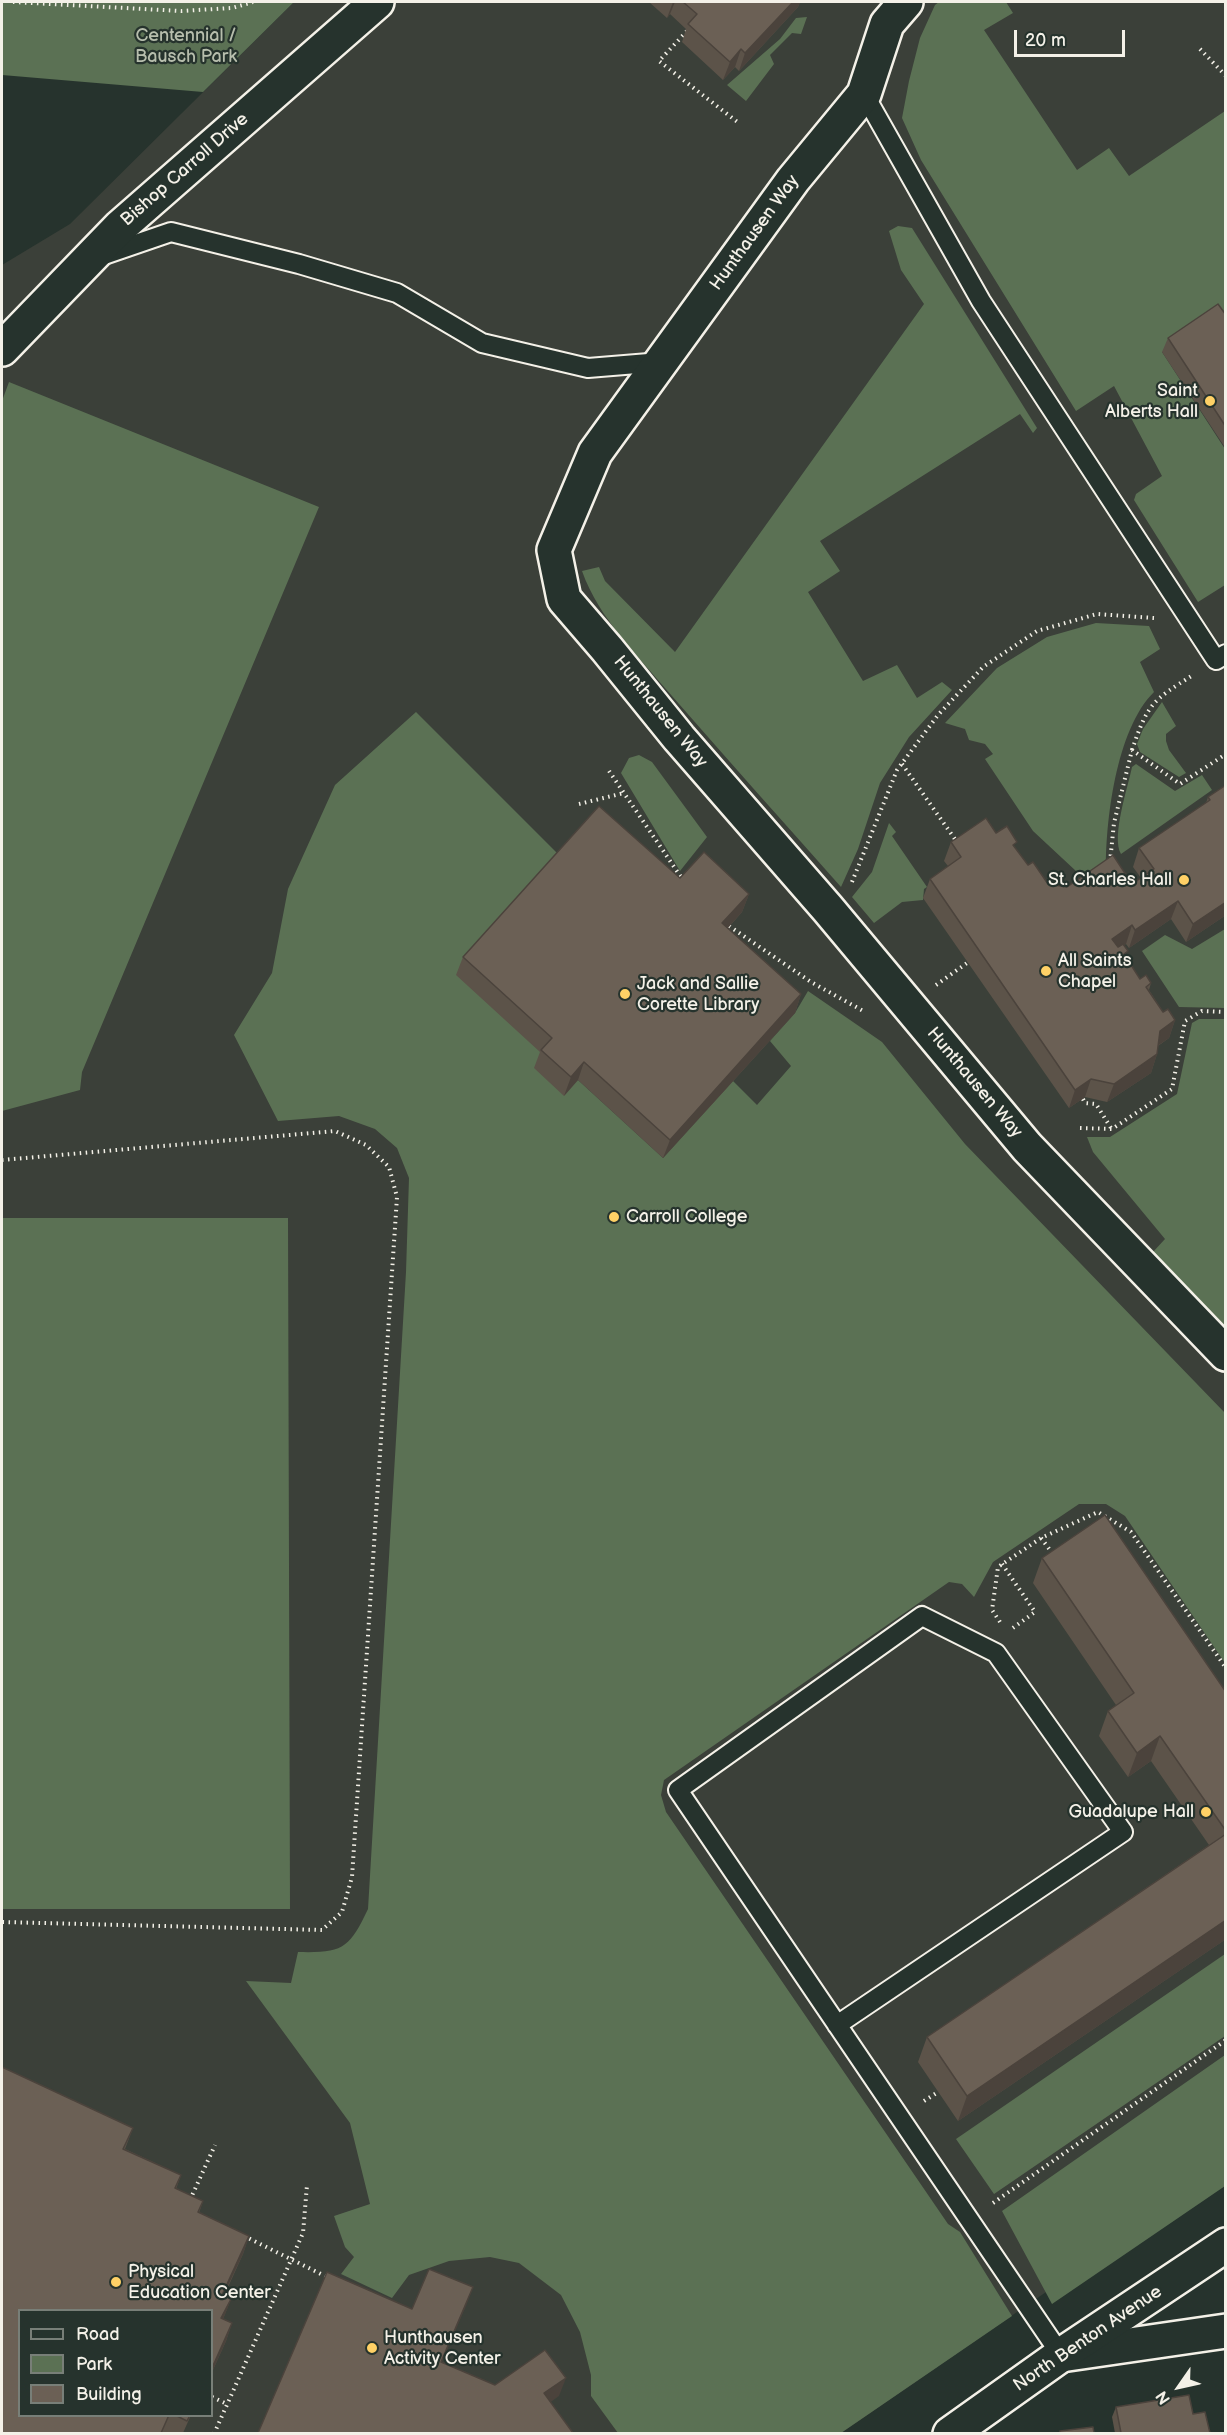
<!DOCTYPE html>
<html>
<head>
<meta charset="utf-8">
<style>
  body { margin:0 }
  #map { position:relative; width:1227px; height:2435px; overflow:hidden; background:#26332d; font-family:"Balsamiq Sans",sans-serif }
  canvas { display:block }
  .frame { position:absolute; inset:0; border:3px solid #f4f1e8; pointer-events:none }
  .legend { position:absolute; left:18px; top:2309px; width:195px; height:108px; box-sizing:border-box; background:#26332d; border:2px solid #787f78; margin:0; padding:8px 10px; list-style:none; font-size:18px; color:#f4f1e8 }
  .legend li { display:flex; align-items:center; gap:12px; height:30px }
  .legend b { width:30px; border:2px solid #787f78 }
  .north { position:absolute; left:1149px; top:2357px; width:60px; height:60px; -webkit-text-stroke:4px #26332d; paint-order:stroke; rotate:236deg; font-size:16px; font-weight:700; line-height:24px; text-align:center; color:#f4f1e8 }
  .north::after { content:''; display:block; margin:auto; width:21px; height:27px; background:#f4f1e8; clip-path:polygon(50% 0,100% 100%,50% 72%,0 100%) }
  .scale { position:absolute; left:1014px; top:30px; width:111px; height:27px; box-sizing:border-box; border:3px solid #f4f1e8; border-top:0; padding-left:8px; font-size:18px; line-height:21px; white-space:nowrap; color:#f4f1e8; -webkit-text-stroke:4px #26332d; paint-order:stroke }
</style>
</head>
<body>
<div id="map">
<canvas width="1227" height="2435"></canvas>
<div class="frame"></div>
<ul class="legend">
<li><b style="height:8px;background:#26332d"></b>Road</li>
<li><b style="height:16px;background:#5b7154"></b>Park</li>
<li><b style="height:16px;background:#6b6055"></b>Building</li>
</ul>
<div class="north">N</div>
<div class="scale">20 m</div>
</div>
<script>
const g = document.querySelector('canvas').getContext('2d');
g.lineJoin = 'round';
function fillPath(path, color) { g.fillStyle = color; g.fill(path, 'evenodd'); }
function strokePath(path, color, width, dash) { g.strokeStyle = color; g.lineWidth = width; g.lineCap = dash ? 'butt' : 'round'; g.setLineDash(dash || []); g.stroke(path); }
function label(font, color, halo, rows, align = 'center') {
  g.font = font + ' "Balsamiq Sans",sans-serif'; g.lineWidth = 4.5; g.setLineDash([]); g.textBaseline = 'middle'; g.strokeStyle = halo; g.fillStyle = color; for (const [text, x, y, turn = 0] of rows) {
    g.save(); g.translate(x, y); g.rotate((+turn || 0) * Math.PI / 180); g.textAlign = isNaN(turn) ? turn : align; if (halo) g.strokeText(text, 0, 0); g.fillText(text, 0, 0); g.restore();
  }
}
const built = new Path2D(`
  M294,2H1225V2169L841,2433H2V265L70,224ZM20,2310H212V2416H20Z`);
const green = new Path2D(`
  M2,2H294L203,92L2,75Z
  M939,2H1006L1013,13L984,30L1077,170L1109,148L1129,176L1225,111V337L1162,352L1225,449V585L1198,602L1134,500L1136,494L1162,476L1114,386L1076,411L921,160L902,118L909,81L920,38L935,5Z
  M807,17L801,34L792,33L770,55L774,64L746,101L727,85L780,39L796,18Z
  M898,226L912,228L1037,428L1033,433L1020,414L820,541L840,571L808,592L863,681L897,665L917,698L942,682L952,690L909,737L880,783L858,849L841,887C785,824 728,760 672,696C639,657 599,619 582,571L599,567L605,581L675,652L924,304L901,270L889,231Z
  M9,382L319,507L82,1072L80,1090L2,1111V401Z
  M1096,623L1149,626L1160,649L1140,662L1154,692C1116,729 1105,823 1106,874L1091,885L1033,831L985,759L993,754L985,744L969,740L965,729L945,723L997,668L1047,637Z
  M1162,702L1176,726L1166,734V741L1169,750L1186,773L1179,777L1140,752L1137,744L1143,729Z
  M416,712L557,853L578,1080L663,1158L733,1081L757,1105L791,1066L770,1041L795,1013L808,991L882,1042L965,1144L1225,1413V1663L1125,1516L1106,1504H1079L993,1562L974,1597L962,1584L949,1582L664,1780L661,1795L666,1812L948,2224L960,2232L1012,2316L841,2433H618L591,2396V2375L580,2332L561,2295L519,2263L490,2257L449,2261L409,2275L392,2298L341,2274L354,2257L345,2247L334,2216L370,2204L350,2123L246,1981L291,1983L298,1952C343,1953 349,1949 368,1909L406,1272L409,1178L397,1148L375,1129L339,1116L278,1121L234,1035L272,973L288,889L335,785Z
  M639,755L652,762L707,837L680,871L621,773L629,758Z
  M1136,764L1175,791L1202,775L1212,790L1121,854C1111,837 1128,787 1132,767Z
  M889,823L896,832L892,836L927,887L924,889L923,900L902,902L874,923L852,897L872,872Z
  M1225,929V1008L1179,1007L1142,951L1165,935L1192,949Z
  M1199,1019H1225V1326L1153,1252L1165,1239L1093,1152L1087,1137H1110L1177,1094L1192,1023Z
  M2,1218H288L290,1909H2Z
  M1225,1954V2036L994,2194L956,2139Z
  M1225,2055V2186L1052,2304L1002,2211Z`);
const path = new Path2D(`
  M13,2L181,11L232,8L253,2
  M687,31L659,61L740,124
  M1200,49L1226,76
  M1132,750C1148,703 1152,701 1193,675
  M902,764L957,842
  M609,771L683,880
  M579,804L624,793
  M1110,862L1114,823L1132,750L1180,784L1226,754
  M852,882L897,770L938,715L983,667L1037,631L1097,614L1154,618
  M729,926L811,982L865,1012
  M936,985L967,963
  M1083,1099L1085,1103L1096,1104L1111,1128
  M1080,1128L1112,1129L1172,1089L1185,1021L1202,1011L1226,1012
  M2,1160L335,1131L366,1145L389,1167L397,1197L352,1877L342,1912L322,1930L2,1922
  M1041,1538L1053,1554
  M1002,1564L1035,1612L1010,1630
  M1000,1622L992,1610L998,1567L1041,1538L1098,1512L1131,1532L1226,1668
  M924,2101L938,2092
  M190,2200L215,2145
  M993,2203L1226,2040
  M244,2236L329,2278
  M212,2397L227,2404
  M214,2434L303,2233L307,2185`);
const lane = new Path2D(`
  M864,94L981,301L1216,660L1226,654
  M101,256L171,232L299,264L397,293L482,343L588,368L661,362
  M837,2025L1123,1832L996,1653L922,1616L678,1790L1061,2355`);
const street = new Path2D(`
  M906,2L887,24L864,94L793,180L595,453L554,550L564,599L607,649L679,738L828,909L1027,1147L1226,1354
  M2,349L120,227L377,2
  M1061,2355L1226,2331`);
const secondary = new Path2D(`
  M950,2434L1061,2355L1226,2245`);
const wall = new Path2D(`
  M649,2H800L798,7L739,71L735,67L723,80L682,42L686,29L670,14L667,18Z
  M1226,315V449L1162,352L1168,338Z
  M1226,785V915L1186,942L1171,919L1129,948L1126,944L1124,945L1126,958L1140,979L1151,983L1149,990L1163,1012L1175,1020L1169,1038L1158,1046L1157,1054L1151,1073L1107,1102L1085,1097L1069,1108L923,898L930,879L948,866L944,861L951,842L1015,848L1028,865L1048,884L1067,887L1132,884L1141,878L1133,867L1139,848L1206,803L1208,797Z
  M680,878L749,894L742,912L728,928L801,994L795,1013L663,1158L578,1080L564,1096L534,1068L540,1052L456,975L463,957Z
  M1042,1558L1226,1692V1939L958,2121L918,2062L927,2037L1209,1845L1151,1761L1128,1777L1099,1736L1108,1711L1116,1705L1033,1583Z
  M2,2067L133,2128L125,2149L181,2175L176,2189L203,2201L199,2213L249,2236L243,2254L224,2296L231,2299L223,2319L232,2323L226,2341L212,2372V2310H20V2415H191L183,2433H167L163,2432V2433H2Z
  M1116,2407L1193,2414L1210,2433H1115L1112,2417Z`);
const shadedWall = new Path2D(`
  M673,2H675L670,14L667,18Z
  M793,2H800L798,7L739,71L745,53Z
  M741,49L735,67L723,80L730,62Z
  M749,894L742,912L716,941L722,923Z
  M1178,901L1171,919L1129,948L1135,930Z
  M1226,902V915L1186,942L1193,924Z
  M1132,925L1126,944L1106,957L1112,939Z
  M801,994L795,1013L663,1158L670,1140Z
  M1175,1020L1169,1038L1153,1049L1160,1031Z
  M1157,1054L1151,1073L1107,1102L1114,1084Z
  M584,1062L578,1080L564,1096L571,1077Z
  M1091,1079L1085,1097L1069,1108L1075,1090Z
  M1160,1736L1151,1761L1128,1777L1137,1753Z
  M1226,1920V1939L958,2121L967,2096Z
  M249,2236L243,2254L215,2313L222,2295Z
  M473,2287L466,2306L434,2380L441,2362Z
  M231,2299L224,2317L215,2336L221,2318Z
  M232,2323L226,2341L212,2372V2368Z
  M566,2378L559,2396L538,2411L544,2393Z`);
const building = new Path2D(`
  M683,2H793L745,53L741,49L730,62L688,24L697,14Z
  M1218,304L1226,315V427L1168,338Z
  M1226,785V902L1193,924L1178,901L1135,930L1132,925L1112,939L1118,947L1123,944L1128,951L1124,954L1140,979L1146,975L1151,983L1146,987L1163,1012L1168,1009L1175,1020L1160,1031L1157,1054L1114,1084L1091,1079L1075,1090L930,879L961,857L951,842L986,818L996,833L1007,826L1017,842L1013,845L1028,865L1033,862L1048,884L1067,887L1113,855L1132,884L1154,869L1139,848L1210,800L1208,797Z
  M599,806L680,878L704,852L749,894L722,923L801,994L670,1140L584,1062L571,1077L541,1050L552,1038L463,957Z
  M1105,1515L1226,1692V1831L1160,1736L1137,1753L1108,1711L1134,1693L1042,1558Z
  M1226,1834V1920L967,2096L927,2037Z
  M2,2067L133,2128L123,2149L181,2175L175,2188L203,2201L198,2212L249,2236L222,2295L231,2299L221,2318L232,2323L212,2368V2310H20V2415H169L161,2433H2Z
  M429,2269L473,2287L441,2362L495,2385L545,2350L566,2378L544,2393L573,2433H258L327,2272L412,2309Z
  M1189,2395L1193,2414L1205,2412L1210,2433H1121L1116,2407Z
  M175,2415H190L187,2421Z
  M1093,2427L1094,2433H1060V2431Z`);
const markers = [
  [1210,401,6,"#ffd166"],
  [1184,880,6,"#ffd166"],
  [1046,971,6,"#ffd166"],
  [625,994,6,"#ffd166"],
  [614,1217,6,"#ffd166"],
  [1206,1812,6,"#ffd166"],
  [116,2282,6,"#ffd166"],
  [372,2348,6,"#ffd166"]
];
const parkNames = [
  ["Centennial /",186,36],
  ["Bausch Park",186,57]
];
const streetNames = [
  ["Bishop Carroll Drive",185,170,-41],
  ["Hunthausen Way",755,233,-54],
  ["Hunthausen Way",660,712,51],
  ["Hunthausen Way",974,1083,50],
  ["North Benton Avenue",1088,2339,-34]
];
const poiNames = [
  ["Saint",1198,391,"right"],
  ["Alberts Hall",1198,412,"right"],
  ["St. Charles Hall",1172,880,"right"],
  ["All Saints",1058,961],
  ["Chapel",1058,982],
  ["Jack and Sallie",637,984],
  ["Corette Library",637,1005],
  ["Carroll College",626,1217],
  ["Guadalupe Hall",1194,1812,"right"],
  ["Physical",128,2272],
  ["Education Center",128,2293],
  ["Hunthausen",384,2338],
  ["Activity Center",384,2359]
];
fillPath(built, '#3b4039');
fillPath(green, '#5b7154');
strokePath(lane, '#f4f1e8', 22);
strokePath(street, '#f4f1e8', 38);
strokePath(secondary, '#f4f1e8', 38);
strokePath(path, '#f4f1e8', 4, [1.5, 4.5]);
strokePath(lane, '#26332d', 18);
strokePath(street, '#26332d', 33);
strokePath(secondary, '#26332d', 33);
fillPath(wall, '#5c5349');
fillPath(shadedWall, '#4b433c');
fillPath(building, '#6b6055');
strokePath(building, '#4b433c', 1.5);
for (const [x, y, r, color] of markers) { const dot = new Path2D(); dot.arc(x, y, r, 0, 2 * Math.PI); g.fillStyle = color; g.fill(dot); strokePath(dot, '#26332d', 2); }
label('18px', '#b7bead', '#26332d', parkNames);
label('18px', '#f4f1e8', '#26332d', streetNames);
label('18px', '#f4f1e8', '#26332d', poiNames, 'left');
</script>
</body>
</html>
